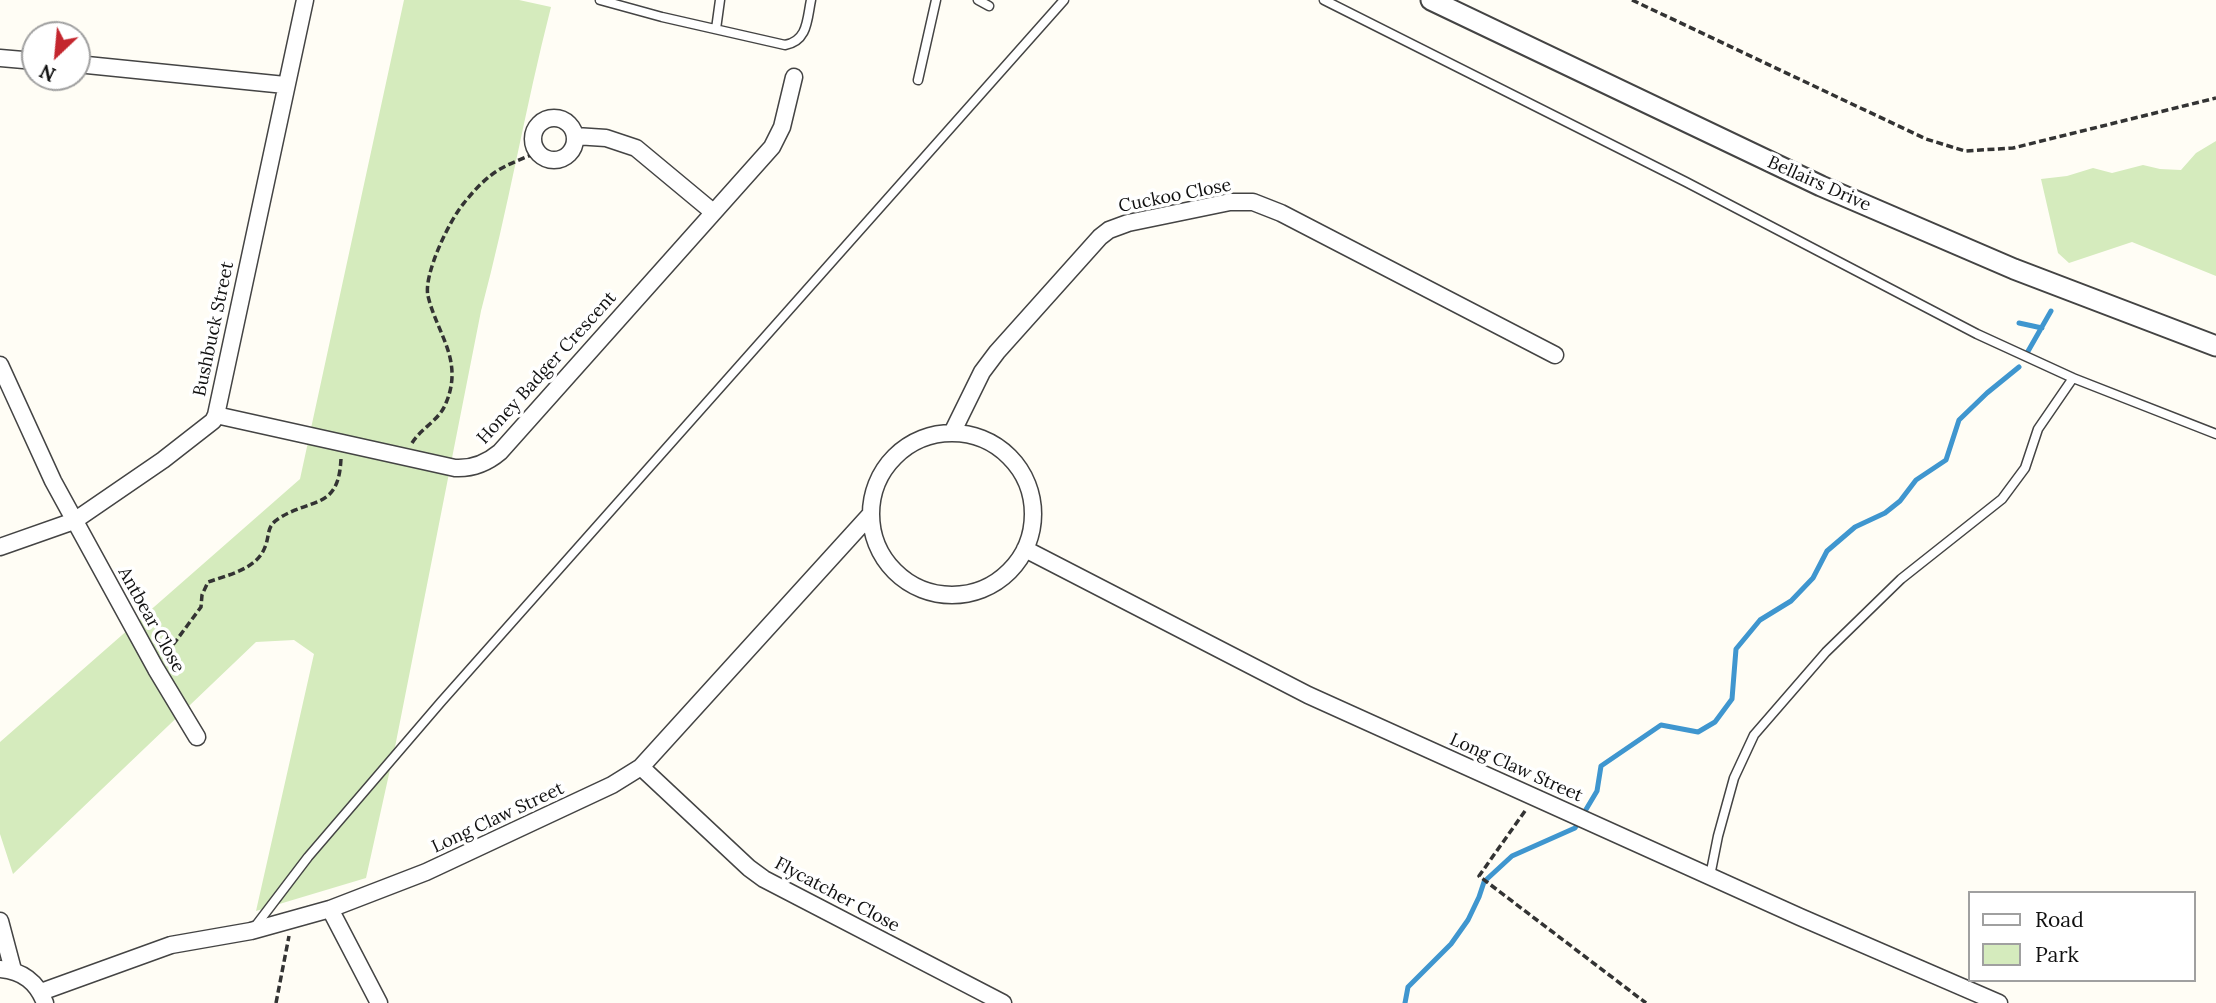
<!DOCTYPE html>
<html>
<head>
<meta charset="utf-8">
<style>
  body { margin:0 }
  #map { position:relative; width:2216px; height:1003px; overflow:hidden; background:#fffdf5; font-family:Lora,serif }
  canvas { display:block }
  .legend { position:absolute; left:1968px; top:891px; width:228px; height:91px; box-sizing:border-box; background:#fff; border:2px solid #a0a0a0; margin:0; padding:9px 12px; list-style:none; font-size:21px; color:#111 }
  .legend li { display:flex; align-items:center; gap:14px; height:35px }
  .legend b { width:35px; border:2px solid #a0a0a0 }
  .north { position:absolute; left:21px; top:21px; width:70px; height:70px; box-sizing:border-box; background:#fff; border:2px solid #a0a0a0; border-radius:50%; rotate:206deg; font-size:19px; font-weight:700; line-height:28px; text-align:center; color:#111 }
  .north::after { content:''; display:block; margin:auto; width:24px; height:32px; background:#c4262e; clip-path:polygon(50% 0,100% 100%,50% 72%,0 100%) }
</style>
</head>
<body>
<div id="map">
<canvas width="2216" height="1003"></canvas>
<ul class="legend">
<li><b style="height:9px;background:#fff"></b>Road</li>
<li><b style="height:19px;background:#d5ebbd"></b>Park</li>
</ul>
<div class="north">N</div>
</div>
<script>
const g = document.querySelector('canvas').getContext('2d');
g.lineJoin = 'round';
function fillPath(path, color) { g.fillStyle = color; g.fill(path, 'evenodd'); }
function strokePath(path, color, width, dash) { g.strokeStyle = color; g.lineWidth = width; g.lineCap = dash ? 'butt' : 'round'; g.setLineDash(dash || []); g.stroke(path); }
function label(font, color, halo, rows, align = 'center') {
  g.font = font + ' Lora,serif'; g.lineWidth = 7; g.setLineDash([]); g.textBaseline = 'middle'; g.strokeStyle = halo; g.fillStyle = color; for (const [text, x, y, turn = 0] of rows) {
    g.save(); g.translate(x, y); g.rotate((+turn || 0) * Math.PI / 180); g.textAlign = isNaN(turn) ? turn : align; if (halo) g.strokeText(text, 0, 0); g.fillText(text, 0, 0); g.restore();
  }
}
const green = new Path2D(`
  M404,0H519L551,7C525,108 508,211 481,311L395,747L366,878L256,911L314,654L294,640L256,642L13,874L0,834V742L300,479Z
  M2216,141V276L2132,242L2069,263L2058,253L2041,179L2067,176L2093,168L2112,173L2143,165L2160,169L2181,170L2196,153Z`);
const stream = new Path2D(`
  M2019,323L2042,328
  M2027,353L2051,311
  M1487,879L1512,856L1575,828L1597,791L1601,766L1661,725L1698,732L1715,722L1732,699L1736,649L1760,620L1791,601L1813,578L1827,551L1855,527L1885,513L1900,501L1916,480L1946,460L1959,420L1987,393L2019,367
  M1405,1003L1408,987L1451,944L1468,920L1479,897L1484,882`);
const path = new Path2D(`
  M1632,0L1926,139L1965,151L2013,148L2216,98
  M412,443C421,428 439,421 446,403C464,360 437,334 428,296C423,275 450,219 464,203C471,194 481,183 490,176C503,165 523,159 538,152
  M167,653L201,607L202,595L208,582C228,575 257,569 265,547C270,535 266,527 278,519C311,497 339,511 341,458
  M1525,811L1479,876L1646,1003
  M276,1003L289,936`);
const service = new Path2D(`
  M600,0L662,17L785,45C808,41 807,19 811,0
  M978,0L989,6
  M1324,0L1686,182L1977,334L2073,378
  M716,29L720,0
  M918,80L936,0
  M1710,876L1718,836L1734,778L1754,735L1826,652L1901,579L2002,499L2025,468L2038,429L2073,378L2216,434
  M254,928L308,857L441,702L1064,0`);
const minor = new Path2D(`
  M0,58L35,61
  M77,64L285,85
  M533 139a21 21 0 1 1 42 0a21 21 0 1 1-42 0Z
  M575,136L606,138L636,148L713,212
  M0,365L53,481L156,669L197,737
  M216,415L455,468C473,469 487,463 500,452L772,147L782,127L794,77
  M952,433L982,372L997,352L1100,237L1109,230L1128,223L1230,202H1253L1281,213L1555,355
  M871 514a81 81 0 1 1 162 0a81 81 0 1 1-162 0Z
  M0,547L74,521L163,460L213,421L216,415L305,0
  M1025,549L1308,695L1800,917L1999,1003
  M641,767L749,868L764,879L1003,1003
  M330,909L379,1003
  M0,921L13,970
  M0,969C23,971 37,982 45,1003
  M41,992L171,945L251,931L330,909L426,872L612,785L641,767L870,515`);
const tertiary = new Path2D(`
  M1431,0L1821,186L2014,269L2216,346`);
const streetNames = [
  ["Bellairs Drive",1819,184,24],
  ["Cuckoo Close",1175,196,-11],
  ["Bushbuck Street",214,329,-78],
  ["Honey Badger Crescent",547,368,-48],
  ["Antbear Close",151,620,61],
  ["Long Claw Street",1516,768,24],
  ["Long Claw Street",498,818,-25],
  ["Flycatcher Close",837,895,28]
];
fillPath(green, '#d5ebbd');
strokePath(stream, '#3f96cf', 5);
strokePath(service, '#444', 11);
strokePath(minor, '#444', 19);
strokePath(tertiary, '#444', 23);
strokePath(path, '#333', 3.5, [7, 3.5]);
strokePath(service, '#fff', 8);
strokePath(minor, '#fff', 16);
strokePath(tertiary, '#fff', 19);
label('18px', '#111', '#fff', streetNames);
</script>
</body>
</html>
